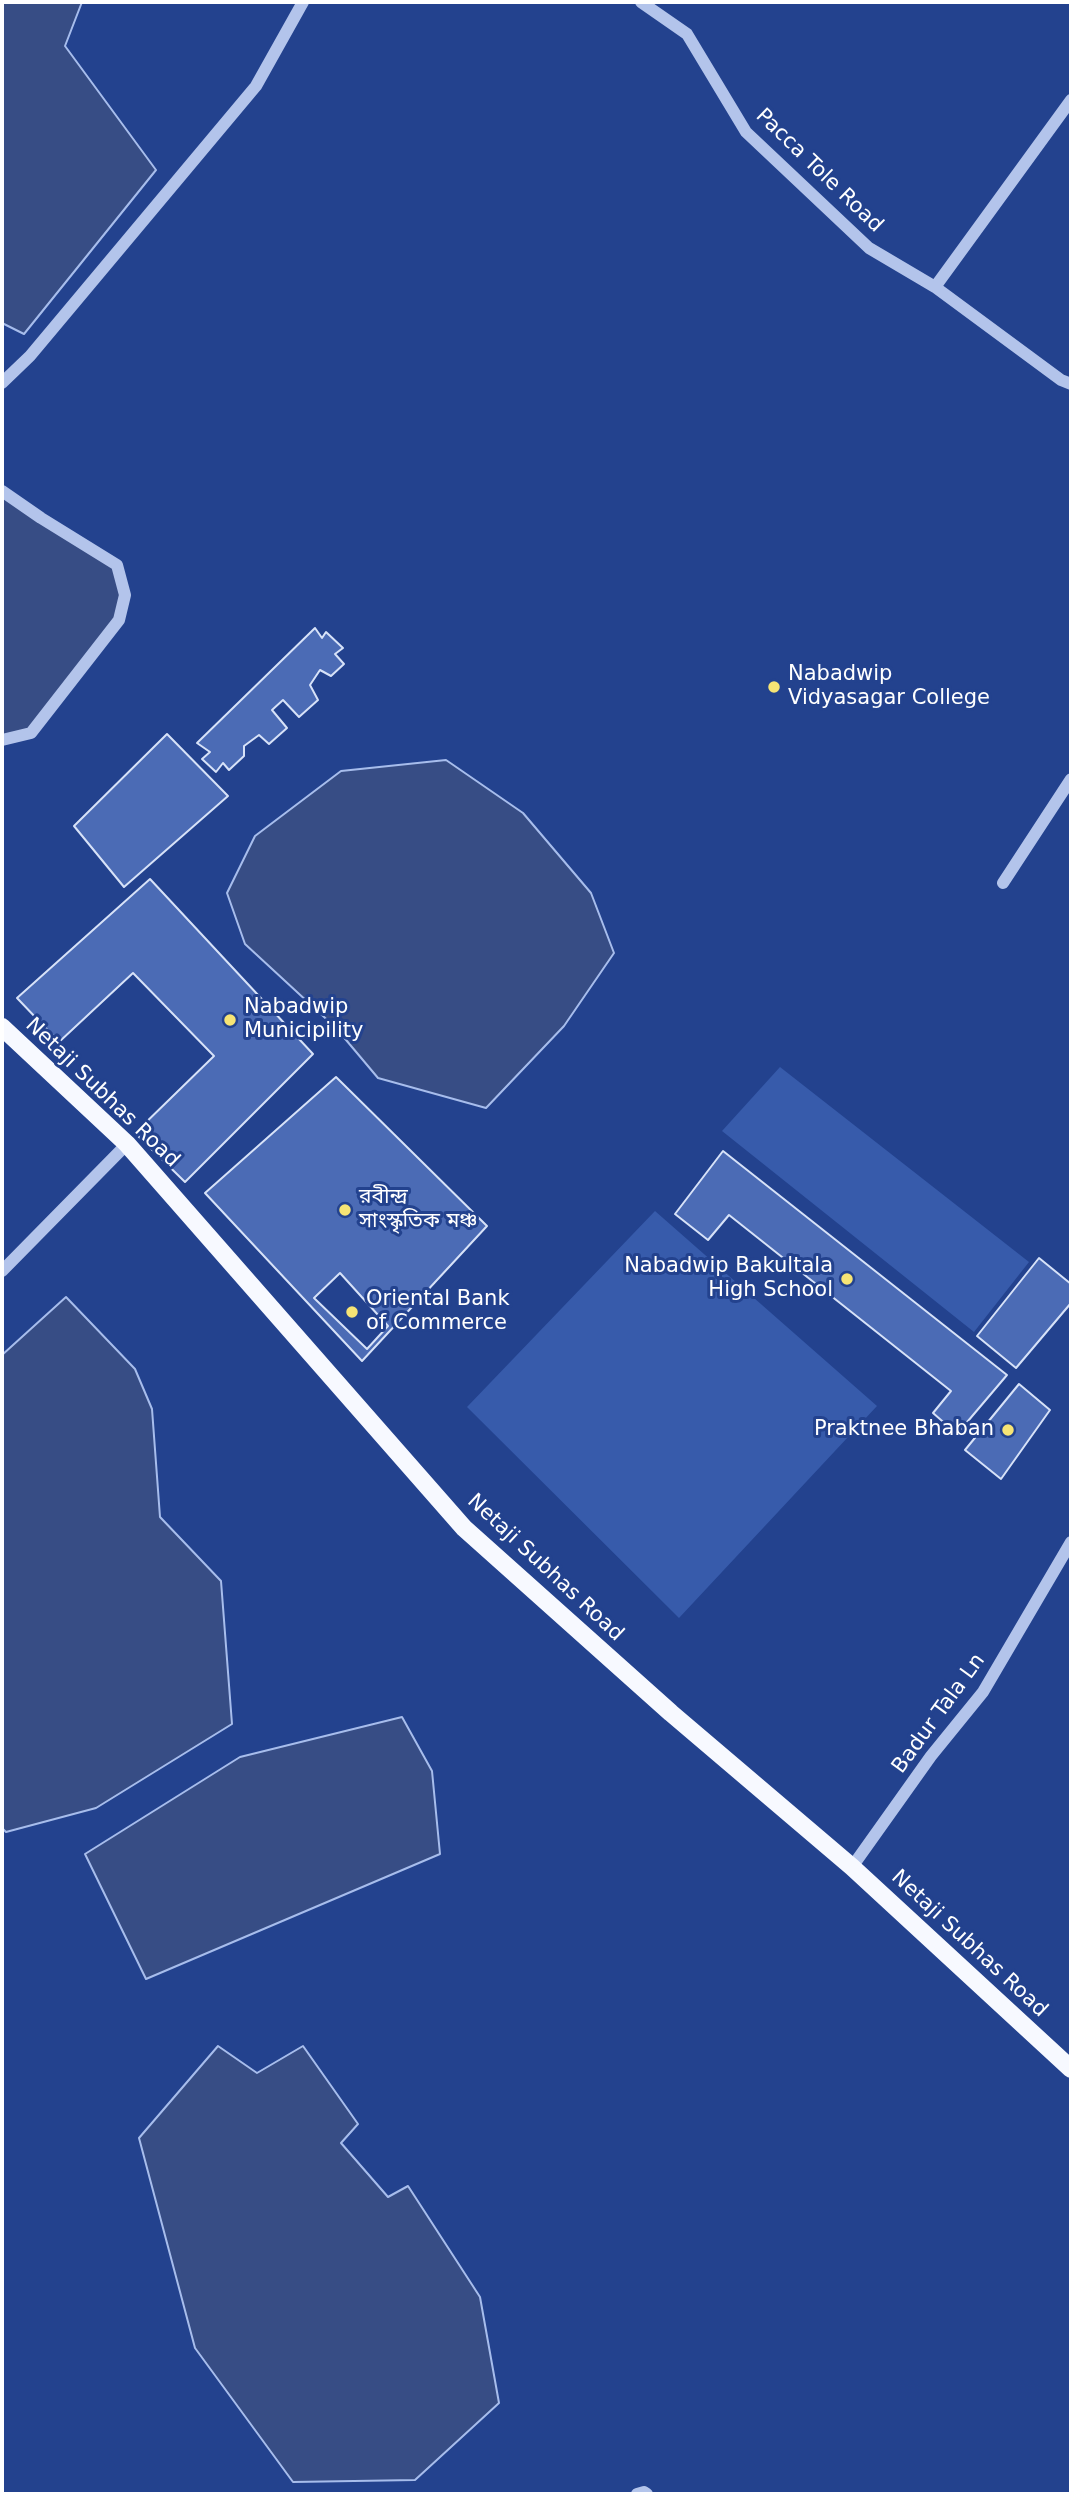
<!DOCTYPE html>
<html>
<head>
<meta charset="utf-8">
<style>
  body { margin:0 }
  #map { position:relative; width:1073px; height:2496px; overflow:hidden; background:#23428e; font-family:"DejaVu Sans",sans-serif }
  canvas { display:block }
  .frame { position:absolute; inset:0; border:4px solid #fff; pointer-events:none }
</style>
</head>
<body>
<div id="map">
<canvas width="1073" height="2496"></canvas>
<div class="frame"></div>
</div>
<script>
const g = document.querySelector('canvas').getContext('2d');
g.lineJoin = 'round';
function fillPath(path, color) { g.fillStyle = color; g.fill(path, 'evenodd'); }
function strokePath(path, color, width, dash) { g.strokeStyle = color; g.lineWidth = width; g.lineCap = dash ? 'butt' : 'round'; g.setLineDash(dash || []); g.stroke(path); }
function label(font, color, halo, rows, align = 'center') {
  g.font = font + ' "DejaVu Sans","Noto Sans Bengali",sans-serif'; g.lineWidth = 6; g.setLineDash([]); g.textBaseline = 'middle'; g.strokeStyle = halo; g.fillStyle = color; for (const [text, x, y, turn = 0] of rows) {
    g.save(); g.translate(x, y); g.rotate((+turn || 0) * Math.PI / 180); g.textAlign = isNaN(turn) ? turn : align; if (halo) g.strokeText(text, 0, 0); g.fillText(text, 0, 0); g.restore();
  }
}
const green = new Path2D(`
  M780,1067L1029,1262L974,1332L722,1131Z
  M655,1211L877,1406L679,1618L467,1407Z`);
const water = new Path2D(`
  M2,2H82L65,46L156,170L24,334L2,323Z
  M2,491L117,565L125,595L119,620L31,733L2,740Z
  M446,760L523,813L591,893L614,953L564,1026L486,1108L378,1078L336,1028L245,944L227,893L255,836L341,771Z
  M66,1297L135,1369L152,1409L160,1517L221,1581L232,1724L96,1808L6,1832L2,1828V1355Z
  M402,1717L432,1771L440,1854L146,1979L85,1854L240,1757Z
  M218,2046L257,2073L303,2046L358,2124L341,2143L388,2197L408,2186L480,2297L499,2403L415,2480L293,2482L195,2348L139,2138Z`);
const building = new Path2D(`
  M315,628L322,638L326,632L343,648L335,654L344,664L331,676L320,670L310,685L318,700L299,717L283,700L272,710L287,728L269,744L259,735L244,746V756L229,770L223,763L216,772L202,759L210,752L197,743Z
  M167,734L228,796L124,887L74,826Z
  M150,879L313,1054L185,1182L135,1133L214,1056L133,973L59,1042L17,998Z
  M336,1077L487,1226L362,1361L205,1193Z
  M723,1151L1007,1375L957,1434L933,1413L951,1391L729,1215L708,1240L675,1214Z
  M1039,1258L1071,1284V1303L1016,1368L977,1336Z
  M340,1273L388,1326L367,1349L314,1298Z
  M1019,1384L1050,1410L1001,1479L965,1450Z`);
const minor = new Path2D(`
  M641,2L687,34L746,132L869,248L935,287L1061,380L1071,384
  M935,287L1071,100
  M2,383L30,356L256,86L303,2
  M2,491L41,518L117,565L125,595L119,620L31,733L2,740
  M1003,883L1071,779
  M2,1271L127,1144
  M852,1867L931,1756L983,1692L1071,1542
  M637,2494L644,2492L647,2494`);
const major = new Path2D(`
  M2,1027L127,1144L464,1528L671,1713L852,1867L1071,2069`);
const markers = [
  [774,687,7,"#f6e475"],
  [230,1020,7,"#f6e475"],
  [345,1210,7,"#f6e475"],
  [847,1279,7,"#f6e475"],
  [352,1312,7,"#f6e475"],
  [1008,1430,7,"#f6e475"]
];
const streetNames = [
  ["Pacca Tole Road",819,171,44],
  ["Netaji Subhas Road",102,1093,44],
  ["Netaji Subhas Road",545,1568,43],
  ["Badur Tala Ln",939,1714,-54],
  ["Netaji Subhas Road",969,1944,43]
];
const poiNames = [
  ["Nabadwip",788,675],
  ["Vidyasagar College",788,699],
  ["Nabadwip",244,1008],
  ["Municipility",244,1032],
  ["রবীন্দ্র",359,1198],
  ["সাংস্কৃতিক মঞ্চ",359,1222],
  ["Nabadwip Bakultala",833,1267,"right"],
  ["High School",833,1291,"right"],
  ["Oriental Bank",366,1300],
  ["of Commerce",366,1324],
  ["Praktnee Bhaban",994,1430,"right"]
];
fillPath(green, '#375bab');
fillPath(water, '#374d85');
strokePath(water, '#a7bdec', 2);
fillPath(building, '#4b6bb5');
strokePath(building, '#d7e2f8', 2);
strokePath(minor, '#b3c4eb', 12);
strokePath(major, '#f7f9ff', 18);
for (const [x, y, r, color] of markers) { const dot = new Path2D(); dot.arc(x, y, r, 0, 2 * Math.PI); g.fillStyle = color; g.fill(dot); strokePath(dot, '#23428e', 2.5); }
label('21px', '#fff', '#23428e', streetNames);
label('21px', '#fff', '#23428e', poiNames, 'left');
</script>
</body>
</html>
